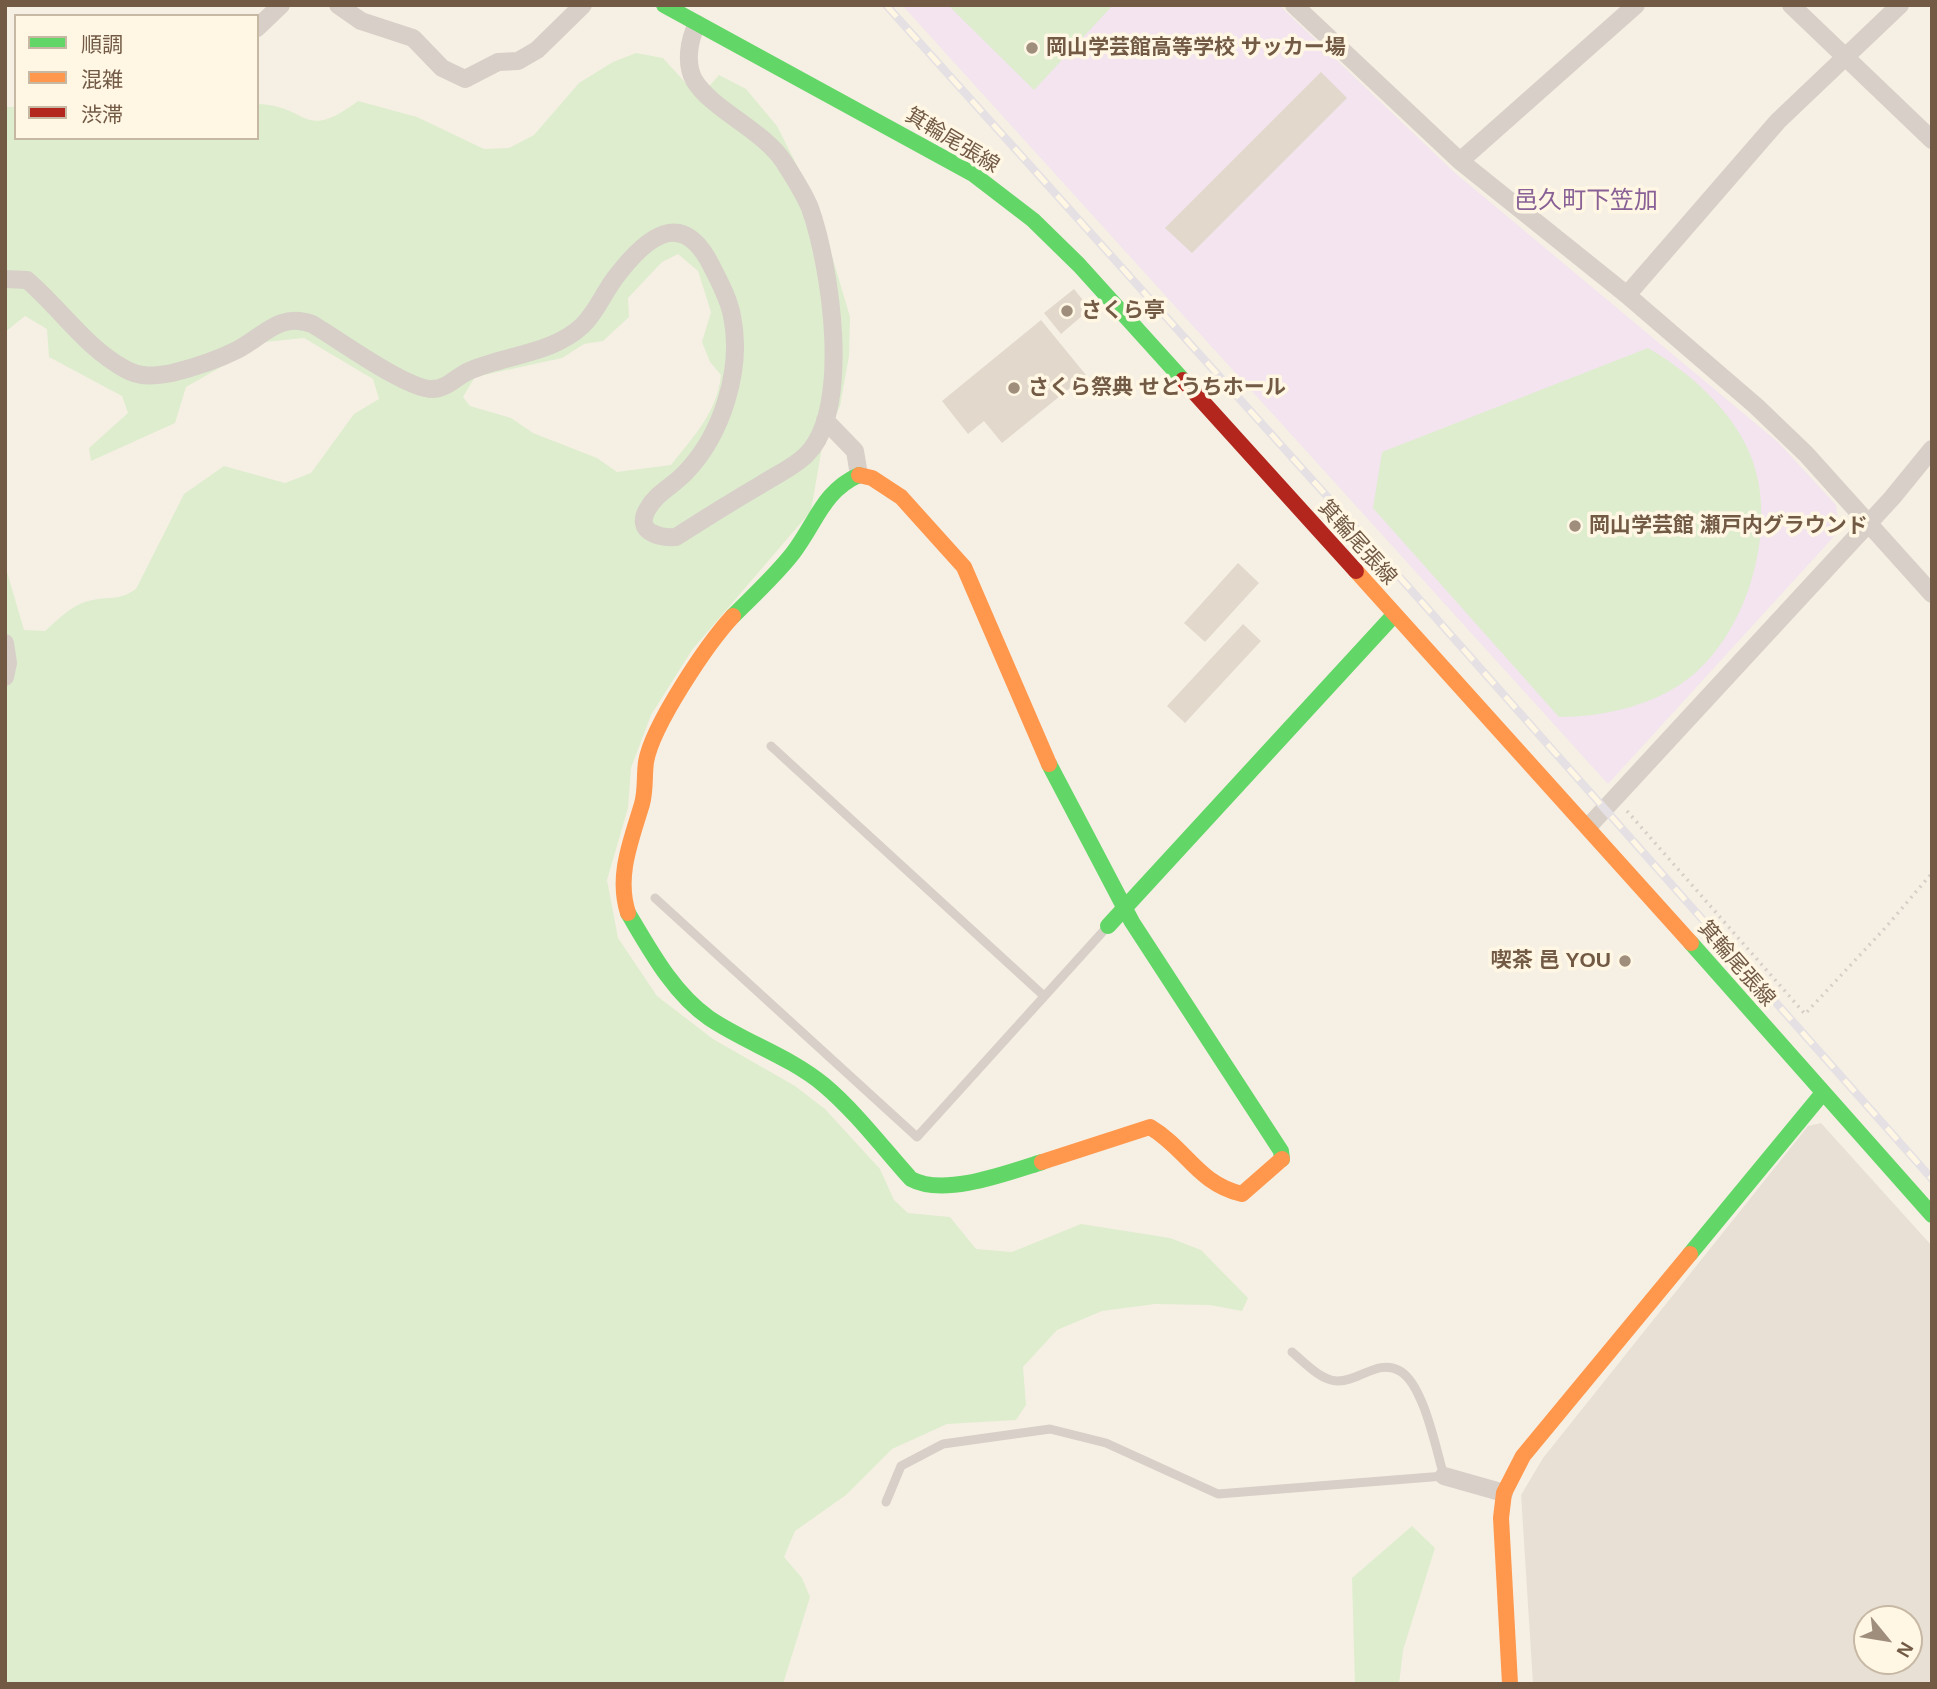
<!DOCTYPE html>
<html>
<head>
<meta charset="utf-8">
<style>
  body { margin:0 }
  #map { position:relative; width:1937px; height:1689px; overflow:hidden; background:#f6f0e4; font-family:Arial,"Noto Sans JP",sans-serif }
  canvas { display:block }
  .frame { position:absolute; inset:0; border:7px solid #725a45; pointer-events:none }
  .legend { position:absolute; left:14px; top:14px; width:245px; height:126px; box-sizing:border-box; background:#fff7e4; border:2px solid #c7b8a4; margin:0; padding:9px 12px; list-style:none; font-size:21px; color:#725a45 }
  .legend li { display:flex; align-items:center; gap:14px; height:35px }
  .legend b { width:35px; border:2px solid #c7b8a4 }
  .north { position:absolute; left:1853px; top:1605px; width:70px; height:70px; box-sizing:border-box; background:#fff7e4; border:2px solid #c7b8a4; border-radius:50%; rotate:120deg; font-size:19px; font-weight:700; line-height:28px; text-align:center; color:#725a45 }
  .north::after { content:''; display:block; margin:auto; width:24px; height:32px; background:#a08e7d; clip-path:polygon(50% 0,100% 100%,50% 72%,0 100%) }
</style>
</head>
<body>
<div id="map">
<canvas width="1937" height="1689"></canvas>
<div class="frame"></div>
<ul class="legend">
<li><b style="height:9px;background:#63d668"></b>順調</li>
<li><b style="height:9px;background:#ff974d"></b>混雑</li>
<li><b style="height:9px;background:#b3261e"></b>渋滞</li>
</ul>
<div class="north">N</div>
</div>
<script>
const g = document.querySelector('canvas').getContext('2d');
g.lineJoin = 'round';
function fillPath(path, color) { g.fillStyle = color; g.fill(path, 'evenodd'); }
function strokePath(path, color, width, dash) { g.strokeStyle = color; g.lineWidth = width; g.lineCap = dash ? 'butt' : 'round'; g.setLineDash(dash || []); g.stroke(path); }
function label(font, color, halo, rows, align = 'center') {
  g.font = font + ' Arial,"Noto Sans JP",sans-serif'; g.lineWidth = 7; g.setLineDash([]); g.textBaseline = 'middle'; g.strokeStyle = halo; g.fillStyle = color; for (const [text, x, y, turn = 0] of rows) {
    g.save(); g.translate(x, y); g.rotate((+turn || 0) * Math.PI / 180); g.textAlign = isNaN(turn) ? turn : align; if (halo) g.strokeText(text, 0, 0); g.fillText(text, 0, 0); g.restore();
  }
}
const industrial = new Path2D(`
  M1821,1123L1932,1246V1684H1533L1521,1495L1543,1458L1808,1126ZM1867,1619H1909V1661H1867Z`);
const education = new Path2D(`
  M902,5H1279L1454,172L1779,443L1836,505L1839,531L1608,784Z`);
const green = new Path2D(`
  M948,5H1113L1034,90Z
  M636,53L663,58L693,91H705L719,75L746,89L777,126L817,205L850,317L849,356L840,406L822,447L811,511L692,650L651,715L631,768L628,808L607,880L618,938L657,996L713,1039L795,1086L825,1109L880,1169L894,1200L908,1213L950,1217L976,1249L1012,1252L1081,1224L1170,1238L1201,1250L1248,1298L1242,1311L1210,1305L1155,1304L1102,1311L1057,1330L1023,1367L1026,1405L1016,1420L947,1424L892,1449L846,1495L795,1531L784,1557L802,1578L810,1597L783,1684H5V565L24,630L45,631C59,619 73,603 93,600C112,596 118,601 136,589L184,494L224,466L285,483L311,473L354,414L379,399L373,379L304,338L265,342L186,387L175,423L91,461L89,448L128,413L122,396L49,357L47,329L25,316L5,332V107H16V138H257V104C309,105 302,143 358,101L417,117L484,149L509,148L534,135L579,83L613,62ZM678,254L698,271L711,312L702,342L710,362L721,375C717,413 693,437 671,465L617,472L597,458L533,433L511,418L470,406L463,397L475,377L562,358L584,344L603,341L629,317L628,298L662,262Z
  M1648,348C1696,376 1747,423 1758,480C1771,545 1745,630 1694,674C1658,705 1604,717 1559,717L1373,508L1382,452Z
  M1412,1526L1435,1548L1403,1650L1399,1684H1355L1352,1578Z`);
const building = new Path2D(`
  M1321,72L1347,98L1192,253L1165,228Z
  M1074,289L1090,309L1061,334L1044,313Z
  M1041,320L1086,375L1002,443L984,421L968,434L942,401Z
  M1238,563L1259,583L1205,642L1184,623Z
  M1243,624L1261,641L1185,723L1167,706Z`);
const path = new Path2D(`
  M1627,811L1805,1014L1886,927L1932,873`);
const lane = new Path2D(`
  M771,746L1044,996
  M655,898L917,1137L1108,926
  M886,1502L901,1466L943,1444L1050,1429L1106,1443L1218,1494L1444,1476C1436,1450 1424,1385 1400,1371C1378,1358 1359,1382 1337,1381C1320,1380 1304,1362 1292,1352`);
const street = new Path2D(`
  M338,5L361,21L413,38L442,68L465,79L498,62L518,61L537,50L583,5
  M1294,5L1460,161L1627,295L1756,406L1806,454L1932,594
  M1791,5L1932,140
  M257,28L281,5
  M1460,161L1636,5
  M5,279L27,280C61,309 85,347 125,369C141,378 155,376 172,373C196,367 215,361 237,350C264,336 279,312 312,324C338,339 406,389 432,389C447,389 457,376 469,371C505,355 552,354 582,326C596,313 603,294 615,278C646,237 682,206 712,267C720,283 729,299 732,316C743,369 722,435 685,473C673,486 656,493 647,510C635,532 659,538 676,537C704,519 733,501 762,484C776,475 794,467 806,455C853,409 830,264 810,208C804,193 793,176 784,162C762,129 712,110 694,80C685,63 689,40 697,24
  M1627,295L1778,121L1900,5
  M825,420L855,451L859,475
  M5,643L8,663L5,677
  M1588,827L1892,498L1932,449
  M1444,1476L1504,1493`);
const fast = new Path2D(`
  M664,5L973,174L1033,220L1079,265L1183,380
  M733,616C753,596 776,575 793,553C816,523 823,491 859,475
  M1049,764L1132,922L1281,1151L1282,1159
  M628,913C650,950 673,993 709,1018C746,1043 789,1056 824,1085C856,1112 883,1148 911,1179C944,1197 1007,1173 1042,1162
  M1108,926L1394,615
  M1691,943L1932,1215
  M1690,1254L1822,1094`);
const slow = new Path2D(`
  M859,475L872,478L901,497L964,567L1049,764
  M1356,571L1691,943
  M628,913C616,876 631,841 642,804C646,789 644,777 646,762C652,726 707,644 733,616
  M1042,1162L1150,1127C1187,1149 1197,1183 1242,1194L1282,1159
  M1510,1684L1501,1518L1504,1493L1523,1456L1690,1254`);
const jam = new Path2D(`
  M1183,380L1356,571`);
const rail = new Path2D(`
  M886,5L1412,591L1932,1179`);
const markers = [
  [1032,48,7,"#a08e7d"],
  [1067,311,7,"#a08e7d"],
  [1014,388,7,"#a08e7d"],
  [1575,526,7,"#a08e7d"],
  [1625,961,7,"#a08e7d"]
];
const poiNames = [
  ["岡山学芸館高等学校 サッカー場",1046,48],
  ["さくら亭",1081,311],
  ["さくら祭典 せとうちホール",1028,388],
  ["岡山学芸館 瀬戸内グラウンド",1589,526],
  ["喫茶 邑 YOU",1611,961,"right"]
];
const streetNames = [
  ["箕輪尾張線",952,141,31],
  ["箕輪尾張線",1357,543,48],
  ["箕輪尾張線",1736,964,49]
];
const quarterNames = [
  ["邑久町下笠加",1586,201]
];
fillPath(industrial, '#e8e0d5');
fillPath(education, '#f3e4ef');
fillPath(green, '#deedce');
fillPath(building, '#e2d8cc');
strokePath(path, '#d6cec7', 3.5, [2, 5]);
strokePath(lane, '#d7cfc8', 9);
strokePath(street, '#d7cfc8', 18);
strokePath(fast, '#63d668', 16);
strokePath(slow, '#ff974d', 16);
strokePath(jam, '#b3261e', 16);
strokePath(rail, '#e4e0e3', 8);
strokePath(rail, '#fff7e4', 5, [16]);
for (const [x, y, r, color] of markers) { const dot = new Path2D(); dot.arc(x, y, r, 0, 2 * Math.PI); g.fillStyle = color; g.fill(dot); strokePath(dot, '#fff7e4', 2.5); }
label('bold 21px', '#725a45', '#fff7e4', poiNames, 'left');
label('21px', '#725a45', '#fff7e4', streetNames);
label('24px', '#896196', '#fff7e4', quarterNames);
</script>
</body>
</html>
